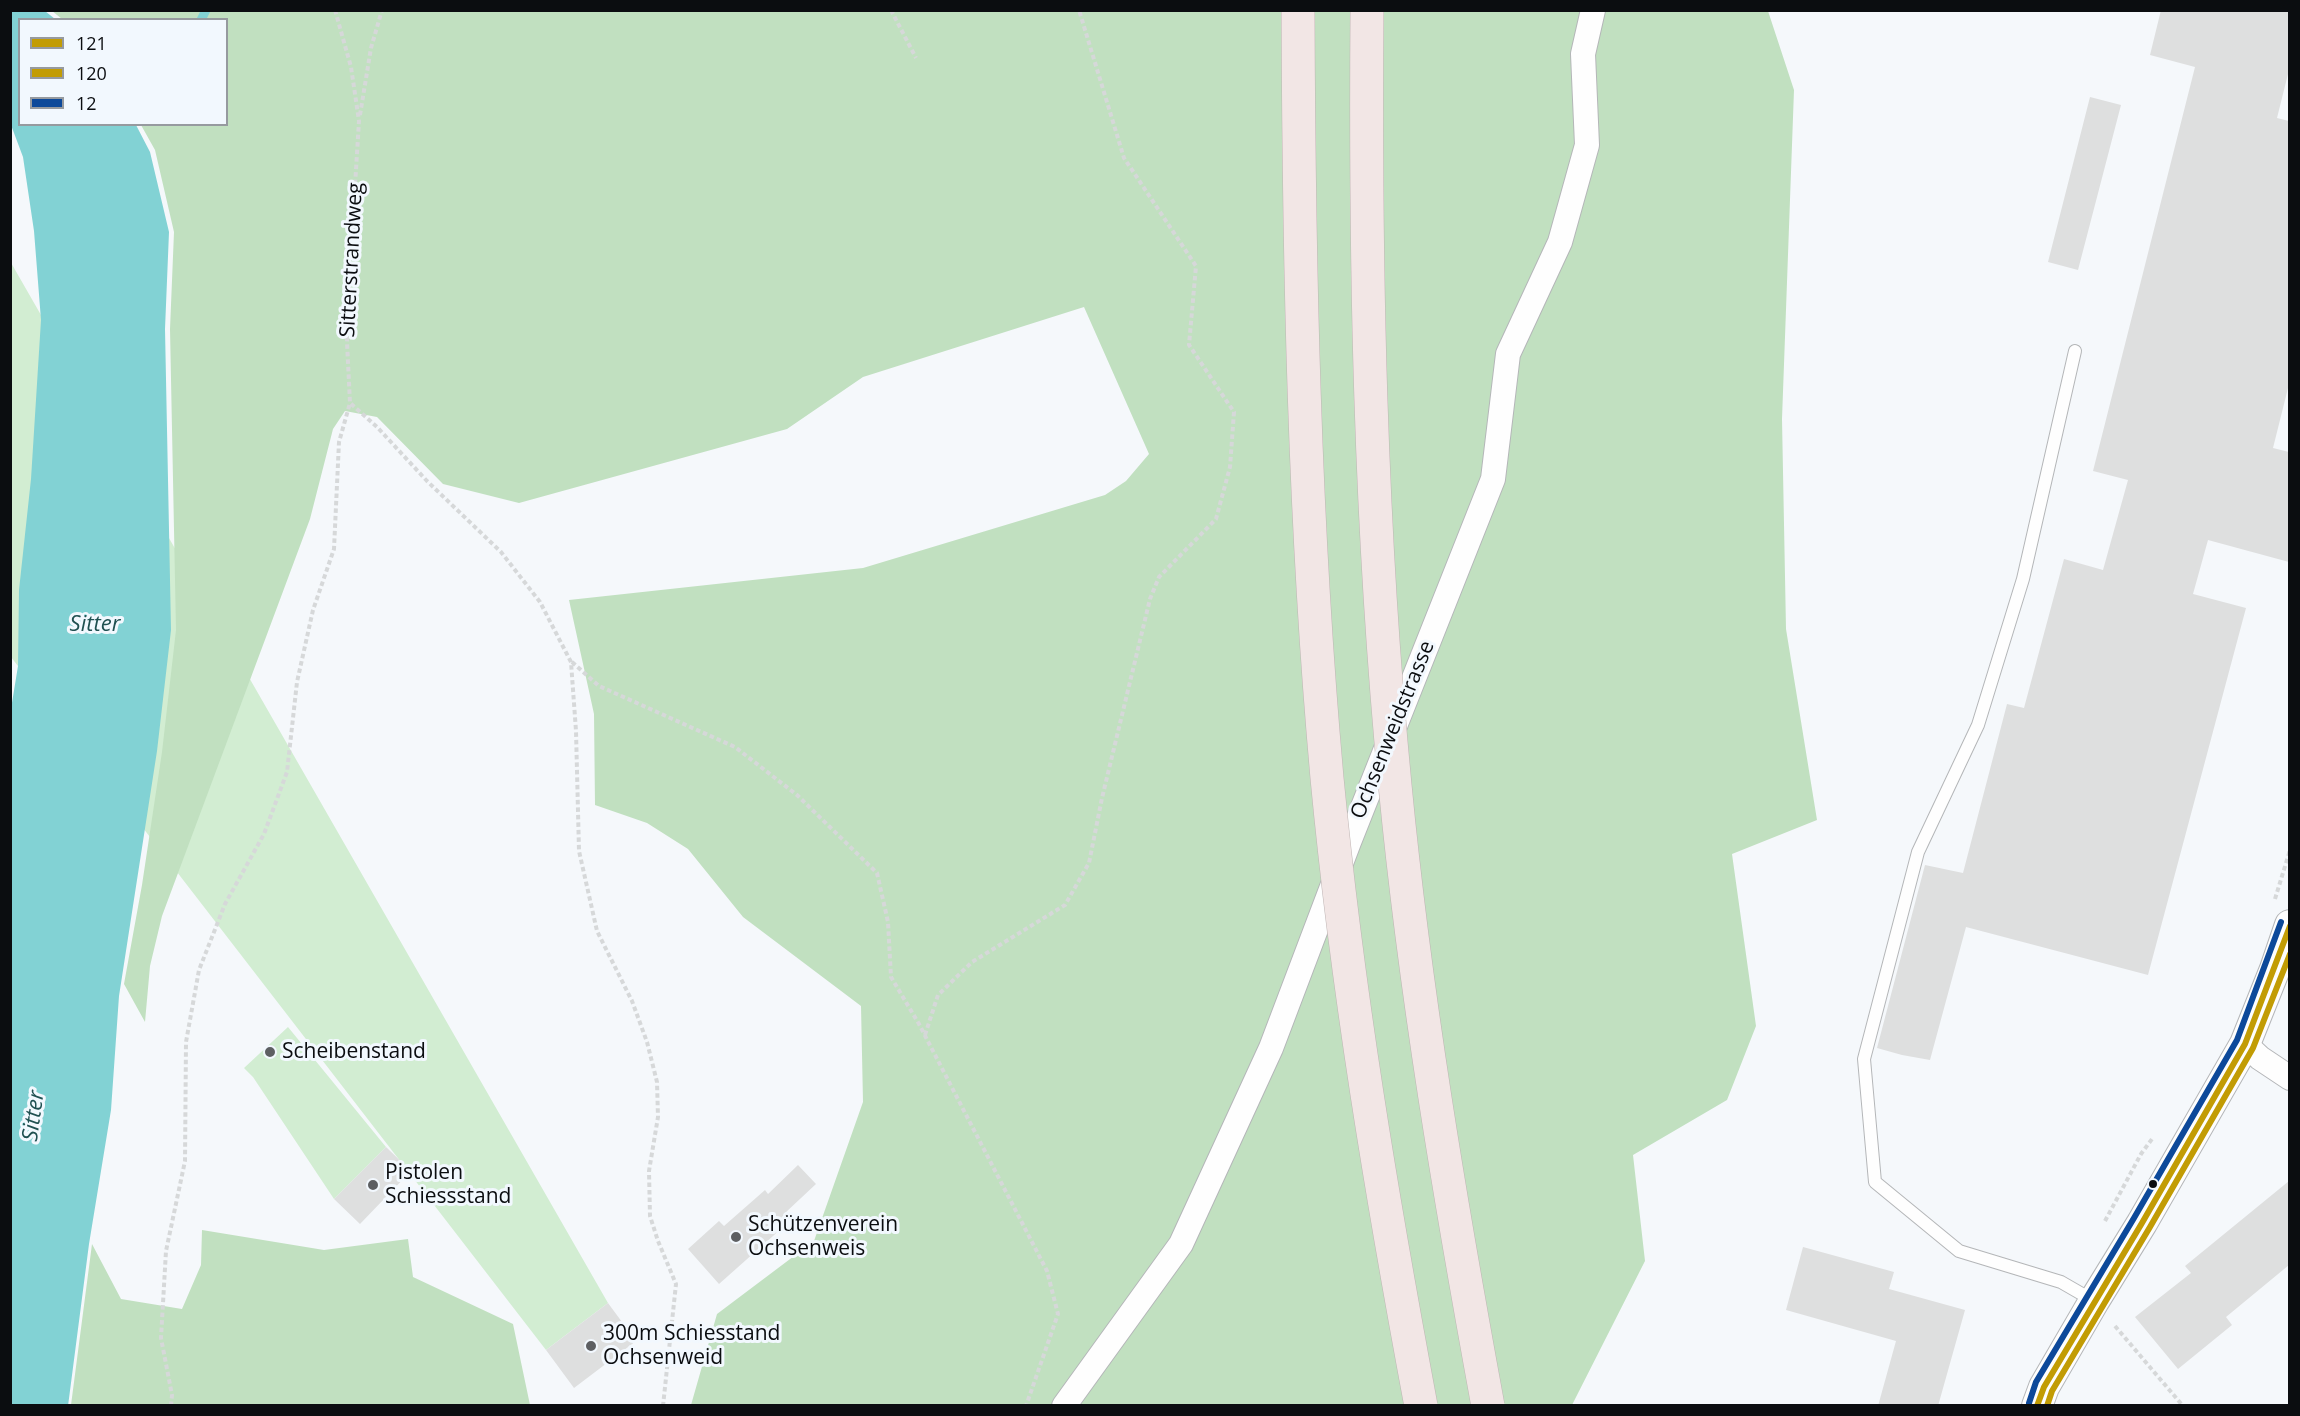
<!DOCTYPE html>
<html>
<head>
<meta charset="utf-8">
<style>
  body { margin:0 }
  #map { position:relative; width:2300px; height:1416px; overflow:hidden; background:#f5f8fb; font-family:"Open Sans",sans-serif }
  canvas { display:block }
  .frame { position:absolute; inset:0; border:12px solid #0b0d10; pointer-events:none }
  .legend { position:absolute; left:18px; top:18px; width:210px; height:108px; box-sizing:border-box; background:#f2f8fe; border:2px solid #969a9f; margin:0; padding:8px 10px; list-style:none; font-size:18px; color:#0b0d10 }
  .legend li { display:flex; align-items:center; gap:12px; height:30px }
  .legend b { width:30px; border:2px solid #969a9f }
</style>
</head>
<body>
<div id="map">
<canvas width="2300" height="1416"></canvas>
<div class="frame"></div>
<ul class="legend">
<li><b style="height:8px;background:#c29c04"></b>121</li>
<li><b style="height:8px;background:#c29c04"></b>120</li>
<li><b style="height:8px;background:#0d499a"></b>12</li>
</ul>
</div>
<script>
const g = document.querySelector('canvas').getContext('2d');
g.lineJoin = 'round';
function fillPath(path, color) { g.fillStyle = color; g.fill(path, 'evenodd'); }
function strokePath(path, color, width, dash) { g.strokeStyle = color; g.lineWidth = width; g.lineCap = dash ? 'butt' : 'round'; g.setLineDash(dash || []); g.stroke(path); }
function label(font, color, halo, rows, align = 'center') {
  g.font = font + ' "Open Sans",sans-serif'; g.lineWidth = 6; g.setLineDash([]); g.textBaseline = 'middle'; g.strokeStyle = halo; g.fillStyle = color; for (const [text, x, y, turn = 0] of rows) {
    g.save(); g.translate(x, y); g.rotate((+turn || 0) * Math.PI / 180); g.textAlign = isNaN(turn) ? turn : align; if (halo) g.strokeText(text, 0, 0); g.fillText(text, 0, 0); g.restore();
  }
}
const green = new Path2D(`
  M10,261L608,1303L546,1350L11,657Z
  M288,1027L386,1147L334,1199L253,1077L244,1068Z`);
const forest = new Path2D(`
  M52,11H1768L1794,90L1782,419L1786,629L1817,820L1732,854L1756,1026L1727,1100L1633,1155L1645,1261L1572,1405H691L717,1314L814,1241L863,1102L861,1006L743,917L688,849L647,823L595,805L594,714L569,600L863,568L1105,495L1126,481L1149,454L1084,307L863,377L787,429L519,503L443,484L377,417L345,411L333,429L310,519L162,916L150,966L145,1022L124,984L142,885L162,752L176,630L170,329L174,232L155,150L141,125L226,124V20L62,19Z
  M202,1230L324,1250L408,1239L413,1277L513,1324L530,1405H71L92,1244L121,1299L182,1309L201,1265Z`);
const water = new Path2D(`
  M10,11H45L55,19L20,20V124L136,125L150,152L169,232L165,329L171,630L157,751L119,996L111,1110L89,1244L68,1406L10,1405V715L18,666L19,590L31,479L41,320L34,231L23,157L11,125Z`);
const stream = new Path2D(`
  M201,20L206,10`);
const building = new Path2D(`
  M2161,10H2289V70L2277,118L2289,121V384L2273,448L2289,452V562L2208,540L2193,594L2246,608L2148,975L1966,927L1930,1060L1902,1055L1877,1048L1925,865L1963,873L2007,704L2024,708L2064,559L2103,570L2128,480L2093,471L2195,67L2150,55Z
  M2090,97L2121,105L2078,270L2048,262Z
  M386,1147L411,1171L360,1224L334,1199Z
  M798,1165L816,1184L785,1213L791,1220L719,1284L688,1249L719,1221L724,1226L765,1190L768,1194Z
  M2289,1181V1265L2226,1317L2232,1325L2178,1369L2135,1317L2191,1273L2185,1266Z
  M1803,1247L1894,1272L1889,1289L1965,1310L1938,1406H1878L1896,1341L1786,1310Z
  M608,1303L636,1341L574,1388L546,1350Z`);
const path = new Path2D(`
  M335,10L351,67L359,121L349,283L347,342L350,403L377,427L427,481L501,552L540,602L571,662L576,731L579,851L597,931L632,1001L647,1042L657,1082L658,1117L649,1171L650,1216L658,1241L676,1284L663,1406
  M891,10L916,58
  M360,115L371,48L382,10
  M572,662L599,686L735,747L797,795L877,873L888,922L891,977L919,1024L1047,1271L1058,1314L1026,1406
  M2275,899L2290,850
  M925,1035L938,995L972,962L1065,905L1089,863L1102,798L1150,599L1159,577L1216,519L1230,467L1234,412L1189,345L1196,266L1124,158L1079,10
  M2105,1221L2141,1154L2152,1139
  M2115,1326L2183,1406
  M171,1406L172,1395L161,1338L166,1251L185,1161L186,1042L199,970L225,904L264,834L287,772L297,682L313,610L334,549L339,442L350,403
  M2188,1406H2189`);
const service = new Path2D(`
  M2075,351L2023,579L1978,725L1918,852L1864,1059L1875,1182L1959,1251L2061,1282L2094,1301`);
const minor = new Path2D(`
  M2245,1044L2260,1058L2290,1078
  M1064,1406L1181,1244L1271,1048L1349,842L1493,479L1508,354L1560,242L1587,145L1583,54L1593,10`);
const tertiary = new Path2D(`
  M2037,1406L2044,1387L2094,1301L2142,1223L2245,1044L2275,969L2290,925`);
const motorwayBridge = new Path2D(`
  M1298,10C1299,267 1304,523 1327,778C1347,989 1382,1198 1421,1406
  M1367,10C1365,269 1370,528 1395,785C1415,993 1450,1200 1488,1406`);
const bus1 = new Path2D(`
  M2037,1406L2044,1387L2142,1223L2245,1044L2290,926`);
const bus2 = new Path2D(`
  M2047,1406L2052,1391L2150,1227L2253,1048L2290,954`);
const bus3 = new Path2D(`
  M2029,1403L2036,1382L2134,1218L2237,1040L2281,922`);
const markers = [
  [270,1052,6,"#5d5f62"],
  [2153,1184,5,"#0b0d10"],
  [373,1185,6,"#5d5f62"],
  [736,1237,6,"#5d5f62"],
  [591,1346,6,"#5d5f62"]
];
const streetNames = [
  ["Sitterstrandweg",352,260,-87],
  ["Ochsenweidstrasse",1393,730,-68]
];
const poiNames = [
  ["Scheibenstand",282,1052],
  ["Pistolen",385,1173],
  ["Schiessstand",385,1197],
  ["Schützenverein",748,1225],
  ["Ochsenweis",748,1249],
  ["300m Schiesstand",603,1334],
  ["Ochsenweid",603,1358]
];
const waterNames = [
  ["Sitter",95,625],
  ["Sitter",34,1116,-82]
];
fillPath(green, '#d2edd2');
fillPath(forest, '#c1e0c0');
fillPath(water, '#82d2d4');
strokePath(stream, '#82d2d4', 9);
fillPath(building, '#dedfdf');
strokePath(service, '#b4b6b8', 14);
strokePath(minor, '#b4b6b8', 26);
strokePath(tertiary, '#b4b6b8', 32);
strokePath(path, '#d6d8d9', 4, [4.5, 3]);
strokePath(service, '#fefefe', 12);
strokePath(minor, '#fefefe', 24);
strokePath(tertiary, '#fefefe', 30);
strokePath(motorwayBridge, '#bfb5b4', 34, []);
strokePath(motorwayBridge, '#f2e6e5', 33);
strokePath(bus1, '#c29c04', 6);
strokePath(bus2, '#c29c04', 6);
strokePath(bus3, '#0d499a', 6);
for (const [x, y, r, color] of markers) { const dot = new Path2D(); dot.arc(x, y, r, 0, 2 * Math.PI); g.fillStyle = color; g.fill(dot); strokePath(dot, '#f2f8fe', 2); }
label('21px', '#0b0d10', '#f2f8fe', streetNames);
label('21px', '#0b0d10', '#f2f8fe', poiNames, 'left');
label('italic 22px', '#1f5051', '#f2f8fe', waterNames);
</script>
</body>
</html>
